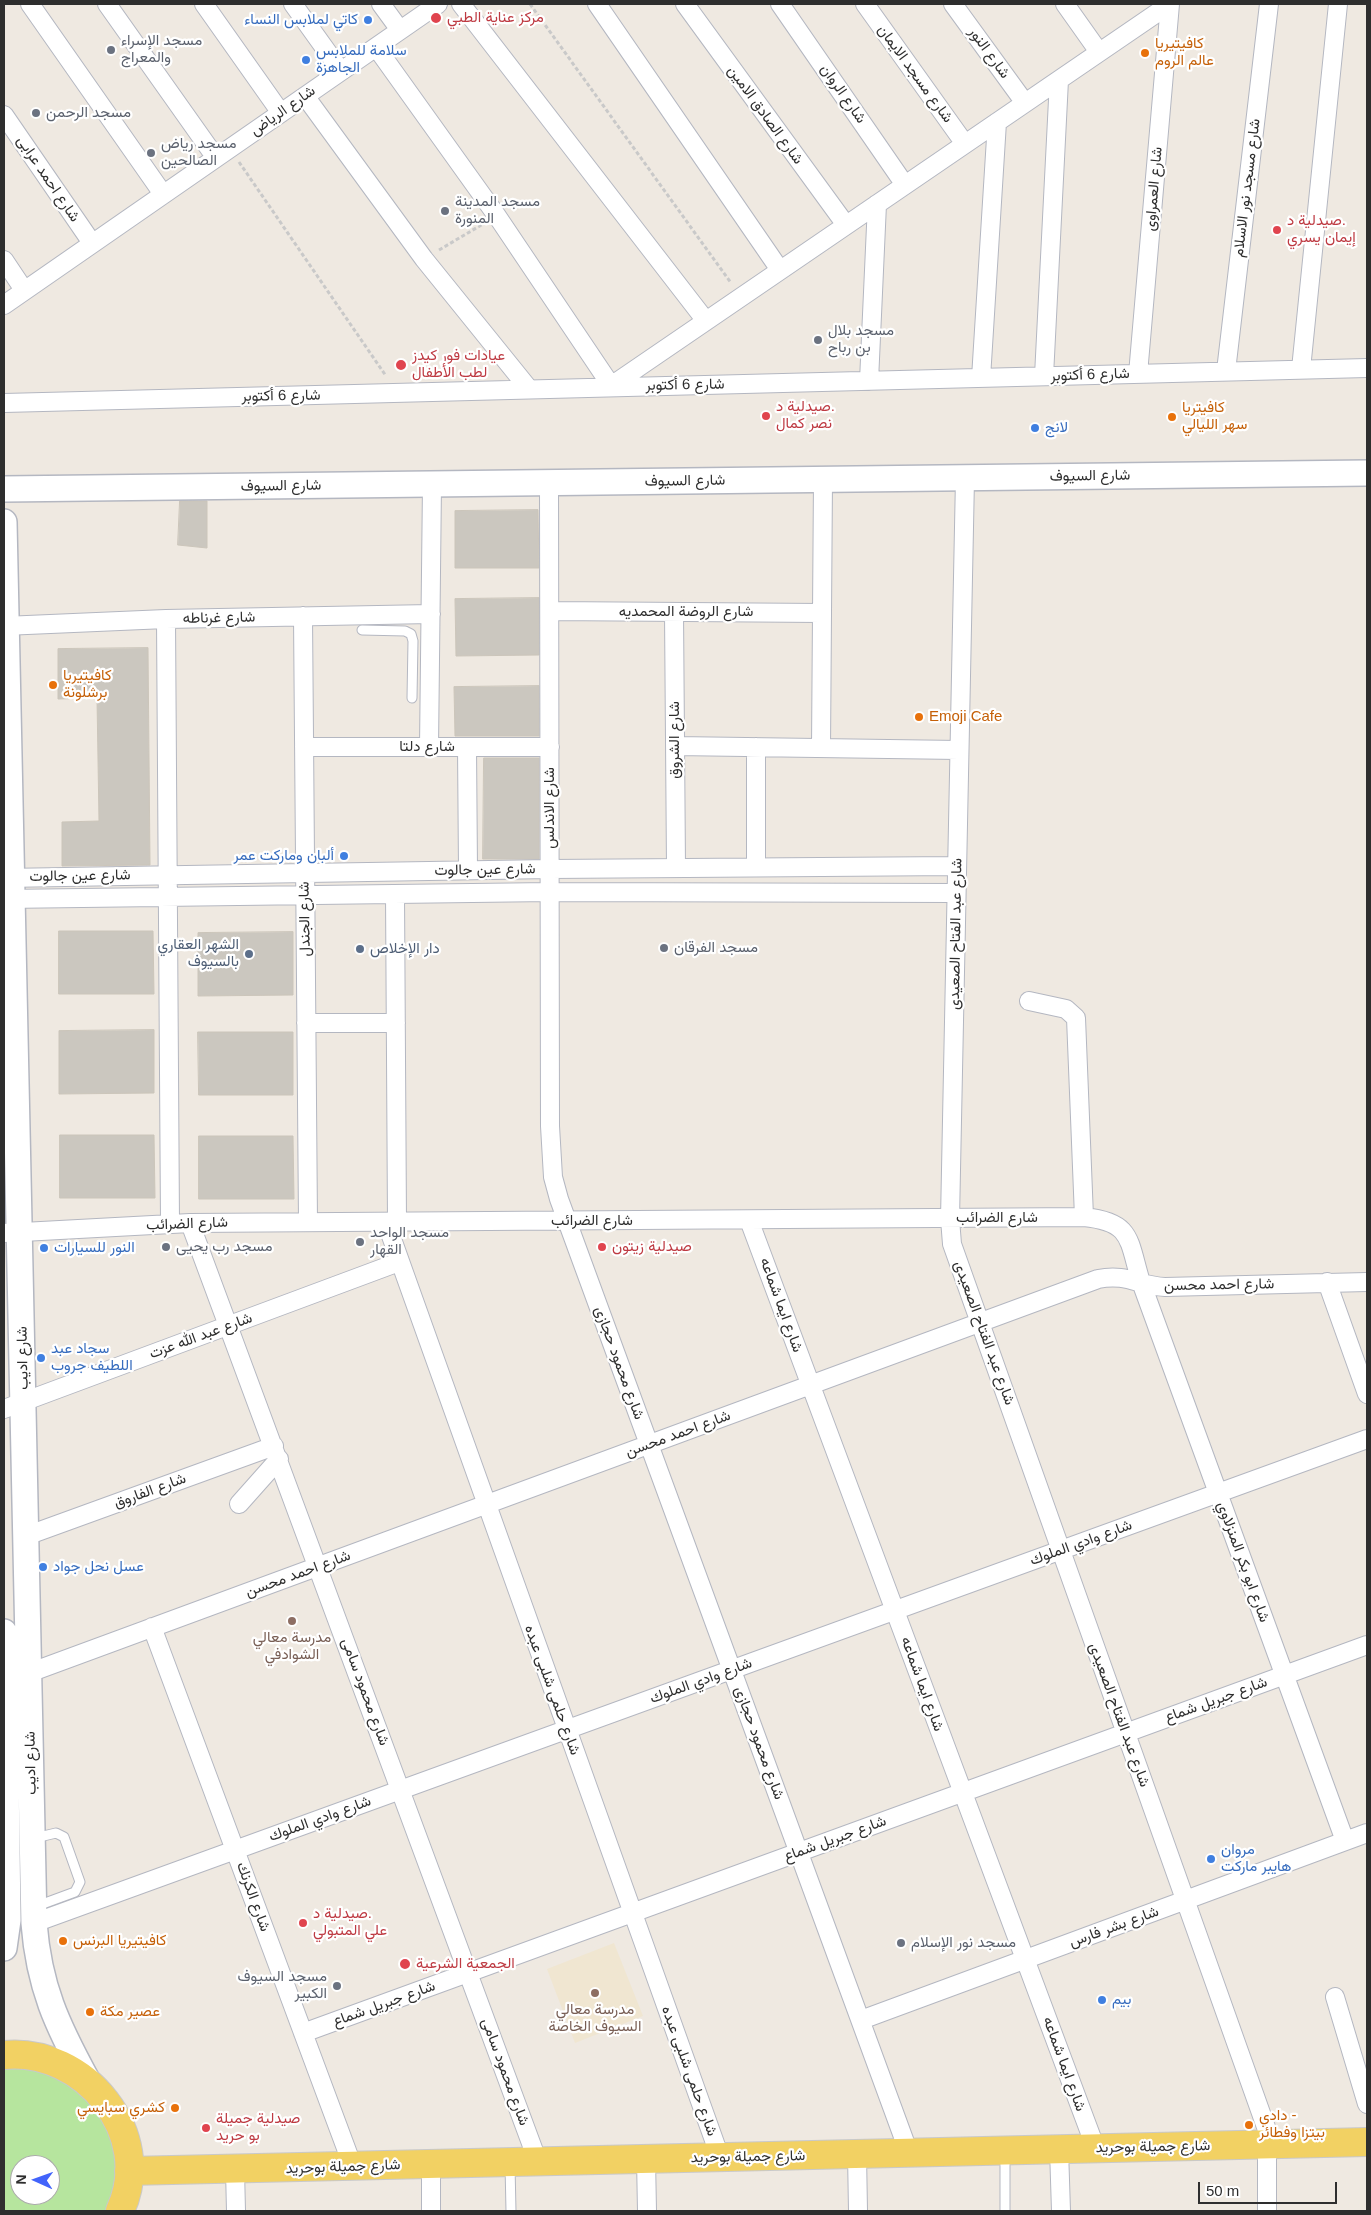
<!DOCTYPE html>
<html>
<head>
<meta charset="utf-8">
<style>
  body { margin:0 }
  #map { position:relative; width:1371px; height:2215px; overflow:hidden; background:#efe9e1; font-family:Helvetica,sans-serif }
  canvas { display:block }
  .frame { position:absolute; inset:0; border:5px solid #2e2e2e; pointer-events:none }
  .north { position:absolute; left:10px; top:2155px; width:50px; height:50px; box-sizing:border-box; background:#fff; border:1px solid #ababab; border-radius:50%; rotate:272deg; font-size:14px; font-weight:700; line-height:20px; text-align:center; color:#2e2e2e }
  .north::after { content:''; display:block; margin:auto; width:18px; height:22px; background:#4264fb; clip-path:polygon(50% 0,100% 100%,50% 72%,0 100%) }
  .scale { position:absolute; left:1198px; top:2182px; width:139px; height:22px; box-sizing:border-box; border:2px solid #2e2e2e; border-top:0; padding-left:6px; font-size:15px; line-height:18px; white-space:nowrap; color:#2e2e2e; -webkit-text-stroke:4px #fff; paint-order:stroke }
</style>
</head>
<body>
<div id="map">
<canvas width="1371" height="2215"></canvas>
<div class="frame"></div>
<div class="north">N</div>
<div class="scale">50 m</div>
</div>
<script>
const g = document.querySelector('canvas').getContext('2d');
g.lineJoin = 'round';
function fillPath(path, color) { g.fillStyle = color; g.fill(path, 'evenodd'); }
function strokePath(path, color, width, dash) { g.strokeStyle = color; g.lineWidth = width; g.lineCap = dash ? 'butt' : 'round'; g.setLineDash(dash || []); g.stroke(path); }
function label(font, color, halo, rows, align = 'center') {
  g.font = font + ' Helvetica,Vazirmatn,sans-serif'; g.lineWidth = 4.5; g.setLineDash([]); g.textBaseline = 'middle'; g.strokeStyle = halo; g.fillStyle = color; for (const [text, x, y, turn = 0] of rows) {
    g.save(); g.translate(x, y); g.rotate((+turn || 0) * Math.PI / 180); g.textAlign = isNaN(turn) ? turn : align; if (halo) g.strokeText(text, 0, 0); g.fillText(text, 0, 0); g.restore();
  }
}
const education = new Path2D(`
  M614,1943L643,2016L575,2043L547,1969Z`);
const green = new Path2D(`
  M4,2068C12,2068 22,2067 31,2068C74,2075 113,2115 116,2159C118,2177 114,2194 108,2211H4ZM20,2165H50V2195H20Z`);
const building = new Path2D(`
  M180,501H207V548L178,545Z
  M538,510L539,568H455V511Z
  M539,598V655L456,656L455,599Z
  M148,648L150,865L62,866V822L99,821L97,698L58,699V649Z
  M539,686V736H455L454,687Z
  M484,758H539V859H483Z
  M59,931H153L154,994H59Z
  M293,932V995L198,996V933Z
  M154,1030V1093L59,1094V1031Z
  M198,1032H293V1095H199Z
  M60,1135H154L155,1198H60Z
  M199,1136H293L294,1199H199Z`);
const path = new Path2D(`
  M530,4L731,283
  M239,162L386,376
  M439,250L483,224`);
const lane = new Path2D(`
  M362,630L405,631L411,634L413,641L412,698
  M35,1838L56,1833L64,1837L80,1882L75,1892L37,1906
  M1005,2153V2211
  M510,2165L511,2211`);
const street = new Path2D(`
  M30,4L163,194
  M107,4L216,158
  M204,4L281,113
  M293,4L341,71
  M381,4L400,30
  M461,4L706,321
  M597,4L780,270
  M685,4L846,225
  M780,4L905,185
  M865,4L965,144
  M953,4L1025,103
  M1065,4L1099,52
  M376,47L497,216L612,387
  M305,96L424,259L529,389
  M4,115L92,243
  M4,260L24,290
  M4,305L438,4
  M1301,369L1338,4
  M1226,371L1269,4
  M1138,374L1170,4
  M1044,376L1059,80
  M981,378L997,122
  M869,381L877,204
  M611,386L1170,4
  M4,403L1367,368
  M965,478L950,1219L952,1244L1272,2144
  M549,482L550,1126L553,1177L559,1199L909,2153
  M550,611L822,613
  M674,612L676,868
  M303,616L308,1222
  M166,619L170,1223
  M4,626L166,619L431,614
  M675,746L959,750
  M304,747H550
  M429,747L432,484
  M467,747L468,870
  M821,748L823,479
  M756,867V747
  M4,878L550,869L957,866
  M395,894L397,1222
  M4,899L550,892L956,893
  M1029,1001L1066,1009L1076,1018L1084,1217
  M306,1023H396
  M749,1220L1096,2149
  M386,1222L720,2157
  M190,1223L538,2162
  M4,1233L190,1223L1084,1217C1133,1222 1128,1240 1141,1282L1345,1841
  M1327,1282L1367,1394
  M4,1409L399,1262
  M239,1504L279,1459
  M26,1536L274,1446
  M152,1627L353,2167
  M18,1677L1098,1279C1127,1273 1139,1286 1165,1287L1367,1282
  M34,1923L1367,1439
  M1335,1997L1367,2104
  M861,2020L1367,1833
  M303,2033L1367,1645
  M1267,2144V2211
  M1059,2149L1061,2211
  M857,2154L858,2211
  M646,2159L647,2211
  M431,2164V2211
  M235,2170L236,2211`);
const secondary = new Path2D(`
  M4,489L1367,473
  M4,522L34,1923C39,1987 57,2025 87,2080
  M4,1632L8,1920L4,1948`);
const primary = new Path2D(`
  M4,2055C84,2047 156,2134 120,2211
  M129,2171L1367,2142`);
const markers = [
  [436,18,6,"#e0444e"],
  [368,20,5,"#3f7fe0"],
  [111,50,5,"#6b7280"],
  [1145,53,5,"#e8710a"],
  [306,60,5,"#3f7fe0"],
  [36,113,5,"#6b7280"],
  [151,153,5,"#6b7280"],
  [445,211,5,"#6b7280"],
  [1277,230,5,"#e0444e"],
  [818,340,5,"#6b7280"],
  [401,365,6,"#e0444e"],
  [766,416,5,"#e0444e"],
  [1172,417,5,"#e8710a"],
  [1035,428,5,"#3f7fe0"],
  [53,685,5,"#e8710a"],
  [919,717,5,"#e8710a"],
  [344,856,5,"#3f7fe0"],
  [664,948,5,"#6b7280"],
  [360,949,5,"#5c6f8a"],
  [249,954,5,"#5c6f8a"],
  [360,1242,5,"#6b7280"],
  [166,1247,5,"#6b7280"],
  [602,1247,5,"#e0444e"],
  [44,1248,5,"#3f7fe0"],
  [41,1358,5,"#3f7fe0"],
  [43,1567,5,"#3f7fe0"],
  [292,1621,5,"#8d6e63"],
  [1211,1859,5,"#3f7fe0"],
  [303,1923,5,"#e0444e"],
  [63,1941,5,"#e8710a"],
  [901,1943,5,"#6b7280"],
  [405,1964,6,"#e0444e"],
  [337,1986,5,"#6b7280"],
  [595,1993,5,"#8d6e63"],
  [1102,2000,5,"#3f7fe0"],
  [90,2012,5,"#e8710a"],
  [175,2108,5,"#e8710a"],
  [1249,2125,5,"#e8710a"],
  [206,2128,5,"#e0444e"]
];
const healthNames = [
  ["مركز عناية الطبي",447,18],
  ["صيدلية د.",1287,221],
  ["إيمان يسري",1287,238],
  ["عيادات فور كيدز",412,356],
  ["لطب الأطفال",412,373],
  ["صيدلية د.",776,407],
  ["نصر كمال",776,424],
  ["صيدلية زيتون",612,1247],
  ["صيدلية د.",313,1914],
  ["علي المتبولي",313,1931],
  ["الجمعية الشرعية",416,1964],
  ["صيدلية جميلة",216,2119],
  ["بو حريد",216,2136]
];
const shopNames = [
  ["كاتي لملابس النساء",358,20,"right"],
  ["سلامة للملابس",316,51],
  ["الجاهزة",316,68],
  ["لانج",1045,428],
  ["ألبان وماركت عمر",334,856,"right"],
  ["النور للسيارات",54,1248],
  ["سجاد عبد",51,1349],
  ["اللطيف جروب",51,1366],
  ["عسل نحل جواد",53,1567],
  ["مروان",1221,1850],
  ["هايبر ماركت",1221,1867],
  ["بيم",1112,2000]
];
const worshipNames = [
  ["مسجد الإسراء",121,41],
  ["والمعراج",121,58],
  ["مسجد الرحمن",46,113],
  ["مسجد رياض",161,144],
  ["الصالحين",161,161],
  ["مسجد المدينة",455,202],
  ["المنورة",455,219],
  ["مسجد بلال",828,331],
  ["بن رباح",828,348],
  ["مسجد الفرقان",674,948],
  ["مسجد الواحد",370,1233],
  ["القهار",370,1250],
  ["مسجد رب يحيى",176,1247],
  ["مسجد نور الإسلام",911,1943],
  ["مسجد السيوف",327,1977,"right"],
  ["الكبير",327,1994,"right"]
];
const foodNames = [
  ["كافيتيريا",1155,44],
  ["عالم الروم",1155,61],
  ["كافيتريا",1182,408],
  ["سهر الليالي",1182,425],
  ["كافيتيريا",63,676],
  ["برشلونة",63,693],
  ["Emoji Cafe",929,717],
  ["كافيتيريا البرنس",73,1941],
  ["عصير مكة",100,2012],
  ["كشري سبايسي",165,2108,"right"],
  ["دادي -",1259,2116],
  ["بيتزا وفطائر",1259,2133]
];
const streetNames = [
  ["شارع النور",989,53,54],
  ["شارع مسجد الايمان",915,74,54],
  ["شارع الروان",843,94,55],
  ["شارع الرياض",283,111,-35],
  ["شارع الصادق الامين",765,115,54],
  ["شارع احمد عرابى",48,179,56],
  ["شارع مسجد نور الاسلام",1247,188,-83],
  ["شارع العمراوى",1154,189,-85],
  ["شارع 6 أكتوبر",1090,375,-2],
  ["شارع 6 أكتوبر",685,385,-1],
  ["شارع 6 أكتوبر",281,396,-1],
  ["شارع السيوف",1090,476,-1],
  ["شارع السيوف",685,481,-1],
  ["شارع السيوف",281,486,-1],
  ["شارع الروضة المحمديه",686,612],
  ["شارع غرناطه",219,618,-1],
  ["شارع الشروق",675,740,-90],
  ["شارع دلتا",427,747],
  ["شارع الاندلس",550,808,-90],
  ["شارع عين جالوت",485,870,-1],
  ["شارع عين جالوت",80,876,-1],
  ["شارع الجندل",305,919,-91],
  ["شارع عبد الفتاح الصعيدى",956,934,-89],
  ["شارع الضرائب",997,1218],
  ["شارع الضرائب",592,1221],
  ["شارع الضرائب",187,1224,-2],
  ["شارع احمد محسن",1219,1285,-1],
  ["شارع ايما شماعه",781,1305,70],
  ["شارع عبد الفتاح الصعيدى",984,1333,70],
  ["شارع عبد الله عزت",201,1336,-20],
  ["شارع اديب",23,1358,-91],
  ["شارع محمود حجازى",619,1363,70],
  ["شارع احمد محسن",678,1434,-20],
  ["شارع الفاروق",150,1491,-20],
  ["شارع وادي الملوك",1081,1543,-20],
  ["شارع ابو بكر المنزلاوي",1243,1562,70],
  ["شارع احمد محسن",298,1574,-20],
  ["شارع وادي الملوك",701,1681,-20],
  ["شارع ايما شماعه",922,1684,70],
  ["شارع حلمى شلبى عبده",552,1690,70],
  ["شارع محمود سامى",365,1692,70],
  ["شارع جبريل شماع",1216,1700,-20],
  ["شارع عبد الفتاح الصعيدى",1119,1715,70],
  ["شارع محمود حجازى",759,1743,70],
  ["شارع اديب",31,1763,-91],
  ["شارع وادي الملوك",320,1819,-20],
  ["شارع جبريل شماع",835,1839,-20],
  ["شارع الكرنك",253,1897,70],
  ["شارع بشر فارس",1114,1927,-20],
  ["شارع جبريل شماع",384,2004,-20],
  ["شارع ايما شماعه",1064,2064,70],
  ["شارع حلمى شلبى عبده",689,2071,70],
  ["شارع محمود سامى",505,2072,70],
  ["شارع جميلة بوحريد",1153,2147,-1],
  ["شارع جميلة بوحريد",748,2157,-1],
  ["شارع جميلة بوحريد",343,2167,-2]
];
const serviceNames = [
  ["الشهر العقاري",239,945],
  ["بالسيوف",239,962],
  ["دار الإخلاص",370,949,"left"]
];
const educationNames = [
  ["مدرسة معالي",292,1638],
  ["الشوادفي",292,1655],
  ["مدرسة معالي",595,2010],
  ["السيوف الخاصة",595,2027]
];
fillPath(education, '#f0e6d1');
fillPath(green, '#b6e59e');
fillPath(building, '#cbc7bf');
strokePath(building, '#cbc5ba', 1);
strokePath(lane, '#b4b7c1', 11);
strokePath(street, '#b4b7c1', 20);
strokePath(secondary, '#b4b7c1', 28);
strokePath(primary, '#c9c9c9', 30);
strokePath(path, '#c9c9c9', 3, [4, 2.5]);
strokePath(lane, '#fff', 9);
strokePath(street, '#fff', 18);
strokePath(secondary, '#fff', 25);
strokePath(primary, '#f2d163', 28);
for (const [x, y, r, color] of markers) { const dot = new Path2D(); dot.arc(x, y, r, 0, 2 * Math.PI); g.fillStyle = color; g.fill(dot); strokePath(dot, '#fff', 2); }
label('15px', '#be3a42', '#fff', healthNames, 'left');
label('15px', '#366cbe', '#fff', shopNames, 'left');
label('15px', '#5b616d', '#fff', worshipNames, 'left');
label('15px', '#c56008', '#fff', foodNames, 'left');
label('15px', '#2e2e2e', '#fff', streetNames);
label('15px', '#4e5e75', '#fff', serviceNames, 'right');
label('15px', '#785e54', '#fff', educationNames);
</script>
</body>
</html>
